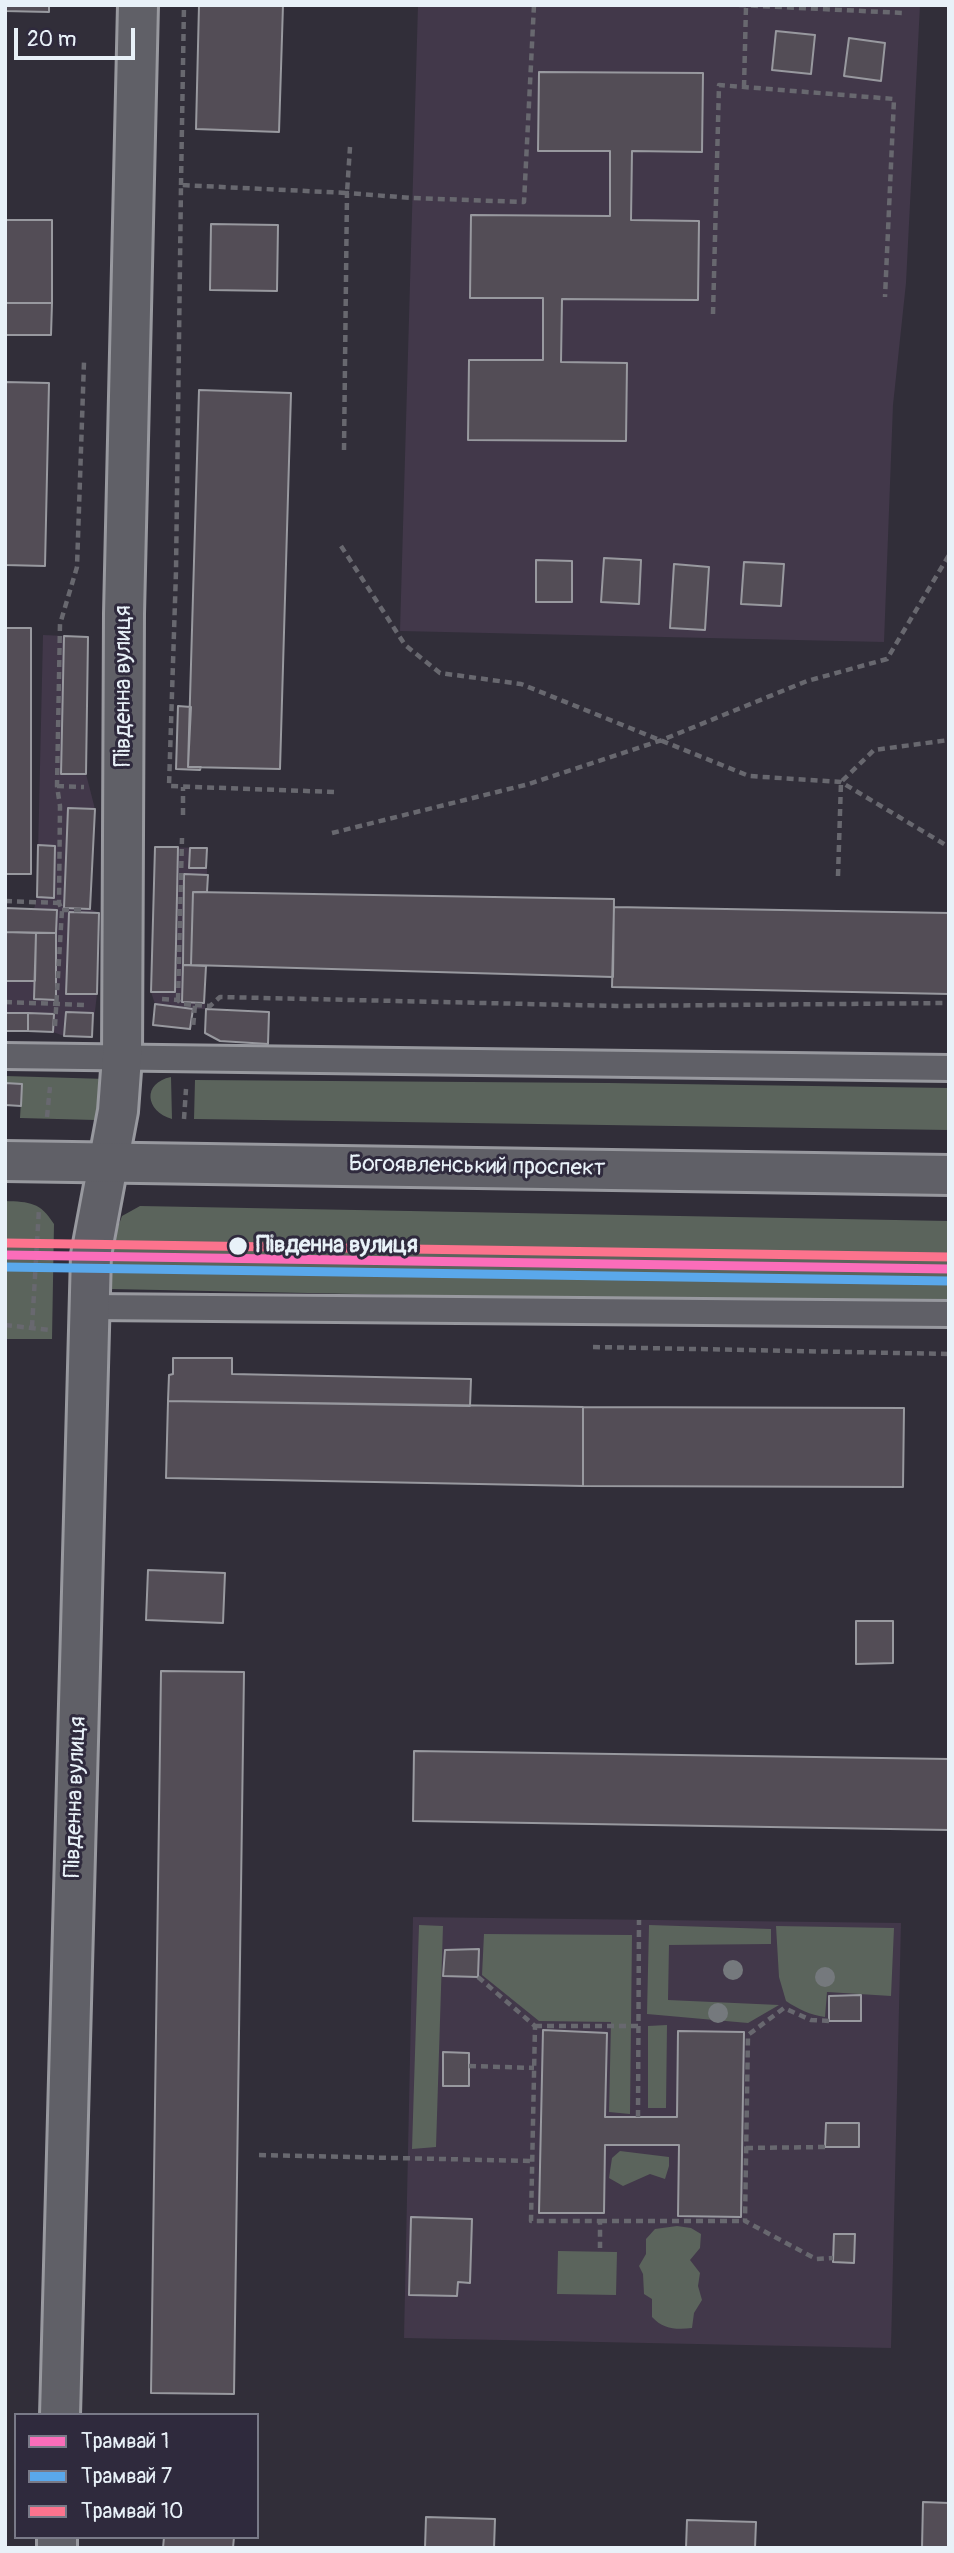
<!DOCTYPE html>
<html>
<head>
<meta charset="utf-8">
<style>
  body { margin:0 }
  #map { position:relative; width:954px; height:2553px; overflow:hidden; background:#312e39; font-family:Pangolin,sans-serif }
  canvas { display:block }
  .frame { position:absolute; inset:0; border:7px solid #e8f1f8; pointer-events:none }
  .legend { position:absolute; left:14px; top:2413px; width:245px; height:126px; box-sizing:border-box; background:#2f2a3d; border:2px solid #797a88; margin:0; padding:9px 12px; list-style:none; font-size:21px; color:#e8f1f8 }
  .legend li { display:flex; align-items:center; gap:14px; height:35px }
  .legend b { width:35px; border:2px solid #797a88 }
  .scale { position:absolute; left:14px; top:28px; width:121px; height:32px; box-sizing:border-box; border:4px solid #e8f1f8; border-top:0; padding-left:9px; font-size:21px; line-height:24px; white-space:nowrap; color:#e8f1f8; -webkit-text-stroke:5px #2f2a3d; paint-order:stroke }
</style>
</head>
<body>
<div id="map">
<canvas width="954" height="2553"></canvas>
<div class="frame"></div>
<ul class="legend">
<li><b style="height:9px;background:#fb6dba"></b>Трамвай 1</li>
<li><b style="height:9px;background:#5aa8eb"></b>Трамвай 7</li>
<li><b style="height:9px;background:#fc738d"></b>Трамвай 10</li>
</ul>
<div class="scale">20 m</div>
</div>
<script>
const g = document.querySelector('canvas').getContext('2d');
g.lineJoin = 'round';
function fillPath(path, color) { g.fillStyle = color; g.fill(path, 'evenodd'); }
function strokePath(path, color, width, dash) { g.strokeStyle = color; g.lineWidth = width; g.lineCap = dash ? 'butt' : 'round'; g.setLineDash(dash || []); g.stroke(path); }
function label(font, color, halo, rows, align = 'center') {
  g.font = font + ' Pangolin,sans-serif'; g.lineWidth = 6; g.setLineDash([]); g.textBaseline = 'middle'; g.strokeStyle = halo; g.fillStyle = color; for (const [text, x, y, turn = 0] of rows) {
    g.save(); g.translate(x, y); g.rotate((+turn || 0) * Math.PI / 180); g.textAlign = isNaN(turn) ? turn : align; if (halo) g.strokeText(text, 0, 0); g.fillText(text, 0, 0); g.restore();
  }
}
const built = new Path2D(`
  M418,5H920L906,283L893,405L884,642L400,631Z
  M43,635L88,637L86,774L95,809L90,909L99,913L97,994L92,1037L64,1036L53,1032L5,1031V908L34,909L37,897Z
  M155,847L207,848V892H194L191,965L206,966L205,1009H193L190,1029L153,1025L155,1004L151,992Z
  M413,1917L901,1923L891,2348L404,2338Z`);
const green = new Path2D(`
  M5,1076L107,1079L101,1113L95,1120L20,1118L22,1084L5,1083Z
  M171,1077L172,1119C145,1111 142,1083 171,1077Z
  M195,1080L608,1083L949,1088V1130L194,1119Z
  M5,1201C30,1202 40,1202 54,1224L52,1339H5Z
  M140,1206L949,1221V1306L110,1289L115,1235L122,1216Z
  M419,1925L443,1926L436,2147L412,2149Z
  M649,1925L771,1929V1944L669,1945L668,2000L779,2005L748,2023L647,2014Z
  M776,1926L894,1928L891,1996L827,1992L825,2017C810,2015 798,2009 786,2001L779,1977Z
  M484,1934L632,1935L630,2114L609,2112L611,2022L539,2021L482,1975Z
  M667,2025L666,2108H648V2026Z
  M620,2151L669,2157V2166L665,2179L650,2174L623,2186L609,2178L612,2158Z
  M677,2226L691,2228L701,2234L700,2248L690,2260L700,2273L698,2286L702,2300L694,2313L692,2328C676,2330 663,2329 652,2317V2299L644,2294L643,2274L639,2266L646,2254V2239L655,2229Z
  M558,2251L617,2252L616,2295L557,2294Z`);
const building = new Path2D(`
  M5,5H49V12L5,11Z
  M199,5H283L279,132L196,129Z
  M776,31L815,35L811,74L772,70Z
  M849,38L885,43L881,81L844,76Z
  M539,72L703,73L702,152L632,151L631,220L699,221L698,300L562,299L561,362L627,363L626,441L468,440L469,360H543V298H470L471,215L610,216V151H538Z
  M5,220H52V303H5Z
  M211,224L278,225L277,291L210,290Z
  M5,303H52L51,335H5Z
  M5,382L49,383L45,566L5,565Z
  M199,390L291,393L280,769L188,767Z
  M604,558L641,560L639,604L601,602Z
  M536,560L572,561V602H536Z
  M744,562L784,564L781,606L741,604Z
  M674,564L709,567L705,630L670,628Z
  M5,628H31V874H5Z
  M64,636L88,637L86,774H61Z
  M178,706L191,707L188,767H201L200,770L176,769Z
  M68,808L95,809L90,909L64,908Z
  M38,845L55,846L54,898L37,897Z
  M155,847H178L175,992H151Z
  M190,848H207L206,868H189Z
  M184,874L208,875L207,892H193L191,965H183Z
  M193,892L614,899L613,977L191,965Z
  M614,907L949,913V994L612,987Z
  M5,908L57,910L56,933L5,932Z
  M69,912L99,913L97,994H66Z
  M5,932L36,933L35,981H5Z
  M36,933H56V1000L34,999Z
  M183,965L206,966L204,1003L182,1002Z
  M155,1004L193,1009L190,1029L153,1025Z
  M206,1009L269,1012L268,1044L220,1041L205,1033Z
  M66,1012L93,1013L92,1037L64,1036Z
  M5,1013H28V1031H5Z
  M28,1013L54,1014L53,1032L28,1031Z
  M5,1083L22,1084L21,1106L5,1105Z
  M173,1358H232V1374L471,1379L470,1406L168,1401L169,1375L173,1374Z
  M168,1401L583,1407V1486L166,1478Z
  M583,1407L904,1408L903,1487L583,1486Z
  M148,1570L225,1573L223,1623L146,1620Z
  M856,1621H893V1663L856,1664Z
  M161,1671L244,1672L234,2394L151,2393Z
  M414,1751L949,1759V1830L413,1821Z
  M479,1949L478,1977L443,1976L445,1950Z
  M861,1995V2021H829V1996Z
  M543,2030L607,2033L605,2117H677L678,2031L744,2032L741,2217L678,2216L679,2145H605L604,2213H539Z
  M443,2052L469,2053V2086H443Z
  M826,2123H859V2147H825Z
  M411,2217L472,2219L470,2283L458,2282L457,2296L409,2295Z
  M834,2234H855L854,2263L833,2262Z
  M923,2502L949,2503V2548H922Z
  M426,2517L495,2519L494,2548H425Z
  M687,2520L756,2522L755,2548H686Z
  M164,2537H234L233,2548H163Z`);
const path = new Path2D(`
  M739,5L903,13
  M744,87L746,6
  M181,185L184,5
  M713,314L719,85L894,99L885,297
  M344,450L347,193L412,198L524,202L534,5
  M341,546L405,645L440,673L521,684L749,776L841,782L949,847
  M57,786L84,787
  M334,792L169,786L176,571L181,185L347,193L350,147
  M183,815V787
  M332,833L529,784L662,740L807,681L887,659L949,555
  M838,876L841,782L874,750L949,740
  M5,901L59,903
  M62,910H85
  M162,999L178,1000L181,1004L195,1005L193,1028
  M178,1000L182,838
  M5,1002L85,1005
  M195,1005L210,1006L220,997L617,1006L949,1003
  M55,1026L62,910L59,903L60,806L57,786L60,624L77,567L84,362
  M47,1117L50,1087
  M184,1119L186,1089
  M5,1325L49,1330
  M32,1327L39,1209
  M593,1347L949,1354
  M478,1977L535,2026L531,2221H600V2248
  M829,2021L811,2020L784,2008L748,2035L745,2221L816,2259L833,2258
  M535,2026H639
  M469,2066L534,2068
  M638,2117L639,1920
  M746,2148L825,2147
  M259,2155L532,2161
  M600,2221H745`);
const service = new Path2D(`
  M5,1056L949,1068
  M90,1307L949,1314`);
const minor = new Path2D(`
  M60,2415L91,1255L118,1111L122,1057L124,614L138,5
  M57,2548V2537`);
const secondary = new Path2D(`
  M5,1161L949,1175`);
const tram1 = new Path2D(`
  M5,1255L949,1269`);
const tram2 = new Path2D(`
  M5,1267L949,1281`);
const tram3 = new Path2D(`
  M5,1243L949,1257`);
const trees = [
  [733,1970],
  [825,1977],
  [718,2013]
];
const markers = [
  [238,1246,10,"#e8f1f8"]
];
const streetNames = [
  ["Південна вулиця",124,686,-90],
  ["Богоявленський проспект",477,1167,1],
  ["Південна вулиця",76,1797,-88]
];
const stopNames = [
  ["Південна вулиця",256,1246]
];
fillPath(built, '#42384a');
fillPath(green, '#5b645c');
fillPath(building, '#534d56');
strokePath(building, '#98999f', 2);
strokePath(service, '#98999f', 30);
strokePath(minor, '#98999f', 44);
strokePath(secondary, '#98999f', 44);
strokePath(path, '#68686f', 4.5, [7, 5]);
strokePath(service, '#606067', 24);
strokePath(minor, '#606067', 38);
strokePath(secondary, '#606067', 38);
strokePath(tram1, '#fb6dba', 9);
strokePath(tram2, '#5aa8eb', 9);
strokePath(tram3, '#fc738d', 9);
g.fillStyle = '#75797d';
for (const [x, y] of trees) { g.beginPath(); g.arc(x, y, 10, 0, 2 * Math.PI); g.fill(); }
for (const [x, y, r, color] of markers) { const dot = new Path2D(); dot.arc(x, y, r, 0, 2 * Math.PI); g.fillStyle = color; g.fill(dot); strokePath(dot, '#2f2a3d', 2.5); }
label('23px', '#e8f1f8', '#2f2a3d', streetNames);
label('bold 23px', '#e8f1f8', '#2f2a3d', stopNames, 'left');
</script>
</body>
</html>
